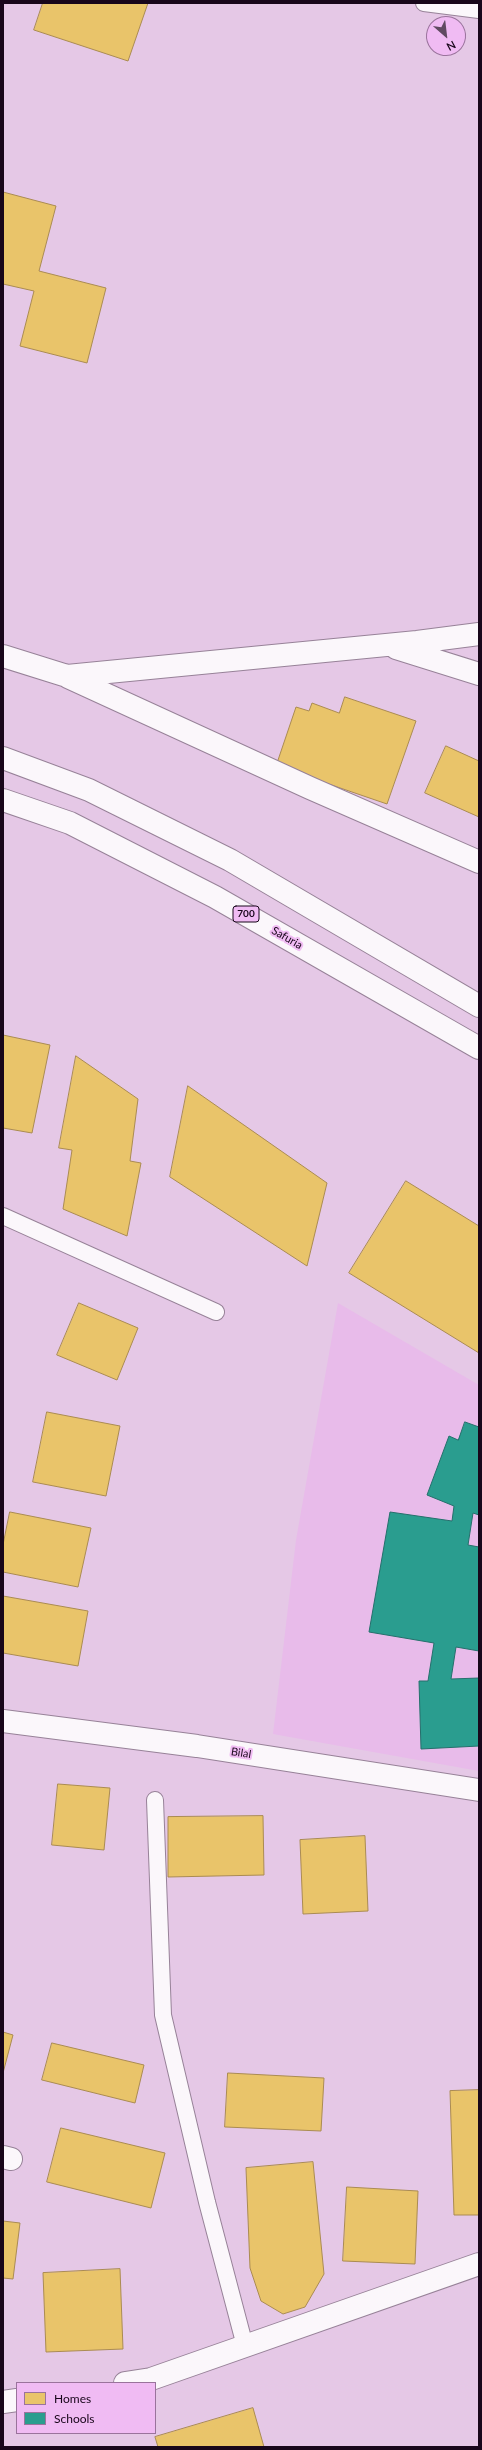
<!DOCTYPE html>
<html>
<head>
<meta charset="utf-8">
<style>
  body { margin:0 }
  #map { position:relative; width:482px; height:2450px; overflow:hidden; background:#e5c8e6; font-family:Lato,sans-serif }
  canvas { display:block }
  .frame { position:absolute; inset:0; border:4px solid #18061a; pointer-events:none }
  .legend { position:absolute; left:16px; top:2382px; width:140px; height:52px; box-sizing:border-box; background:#f0bbf3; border:1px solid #9a739c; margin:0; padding:5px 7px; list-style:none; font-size:12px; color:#18061a }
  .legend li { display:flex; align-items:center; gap:8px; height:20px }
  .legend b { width:20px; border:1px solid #9a739c }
  .north { position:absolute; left:426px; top:16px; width:40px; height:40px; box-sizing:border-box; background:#f0bbf3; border:1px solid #9a739c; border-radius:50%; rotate:152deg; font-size:11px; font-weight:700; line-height:16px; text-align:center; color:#18061a }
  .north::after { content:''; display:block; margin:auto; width:14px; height:18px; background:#604a61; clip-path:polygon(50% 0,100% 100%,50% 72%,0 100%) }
</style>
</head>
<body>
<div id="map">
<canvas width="482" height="2450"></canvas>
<div class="frame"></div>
<ul class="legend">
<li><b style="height:11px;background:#e9c46a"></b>Homes</li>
<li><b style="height:11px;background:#2a9d8f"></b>Schools</li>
</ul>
<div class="north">N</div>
</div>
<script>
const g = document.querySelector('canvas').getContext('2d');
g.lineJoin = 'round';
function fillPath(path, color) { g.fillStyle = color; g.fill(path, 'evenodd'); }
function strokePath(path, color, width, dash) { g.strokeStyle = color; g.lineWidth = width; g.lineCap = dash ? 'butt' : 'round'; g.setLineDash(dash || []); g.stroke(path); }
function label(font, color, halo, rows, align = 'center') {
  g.font = font + ' Lato,sans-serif'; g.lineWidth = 4; g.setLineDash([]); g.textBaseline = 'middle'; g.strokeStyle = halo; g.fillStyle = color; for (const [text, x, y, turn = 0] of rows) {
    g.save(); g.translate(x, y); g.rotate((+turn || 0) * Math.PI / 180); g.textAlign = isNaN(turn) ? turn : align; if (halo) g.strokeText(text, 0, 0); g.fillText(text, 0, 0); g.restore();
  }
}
const built = new Path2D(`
  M338,1303L479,1385V1771L273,1734L296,1540Z`);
const homes = new Path2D(`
  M43,3H148L128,61L34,30Z
  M3,192L56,206L39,271L106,288L87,363L20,346L34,291L3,284Z
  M345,697L416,721L387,804L276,766L296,707L309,711L312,703L339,713Z
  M446,746L479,761V817L425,793Z
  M3,1035L50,1045L32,1133L3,1128Z
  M76,1056L138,1099L130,1161L141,1163L127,1236L63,1209L72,1150L59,1148Z
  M188,1086L327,1183L307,1266L170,1177Z
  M406,1181L479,1226V1353L349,1273Z
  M79,1303L138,1328L117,1380L57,1355Z
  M47,1412L120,1426L106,1496L33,1482Z
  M10,1512L91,1528L78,1587L3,1572V1545Z
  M3,1596L88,1611L78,1666L3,1653Z
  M58,1784L110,1788L104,1850L52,1845Z
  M263,1816L264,1875L168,1877V1817Z
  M365,1836L368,1911L303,1914L300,1840Z
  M3,2032L13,2035L3,2073Z
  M52,2043L144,2065L135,2103L42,2080Z
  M228,2073L324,2078L321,2131L225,2127Z
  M479,2090V2215H454L450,2091Z
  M61,2128L165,2153L151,2208L47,2182Z
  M313,2162L324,2274L305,2307L283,2314L261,2301L250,2268L246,2168Z
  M347,2187L418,2191L415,2264L343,2261Z
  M3,2221L20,2223L13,2279L3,2278Z
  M120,2269L123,2349L46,2352L43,2273Z
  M253,2408L264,2447H158L155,2437Z`);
const schools = new Path2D(`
  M465,1422L479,1427V1515L473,1513L468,1545L479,1547V1651L456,1647L451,1679L479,1678V1746L421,1749L419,1681H428L434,1643L369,1632L390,1512L452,1521L454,1506L427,1495L449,1436L458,1440Z`);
const service = new Path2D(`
  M424,3L479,10
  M3,1216L216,1312
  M155,1800L163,2015L207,2202L245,2346`);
const minor = new Path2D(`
  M396,648L479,674
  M3,656L67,676L417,642L479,634
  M68,677L310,788L479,862
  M3,1721L197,1746L479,1790
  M3,2157L11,2159
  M125,2383L151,2379L479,2264
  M3,2402L17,2400`);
const primary = new Path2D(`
  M3,758L89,790L230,860L479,1006
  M3,800L70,823L215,897L479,1048`);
const shields = [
  [246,914,26]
];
const shieldNames = [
  ["700",246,914]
];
const streetNames = [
  ["Safuria",287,938,30],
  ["Bilal",241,1753,9]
];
fillPath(built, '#e8bbea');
fillPath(homes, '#e9c46a');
strokePath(homes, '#aa8b52', 1);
fillPath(schools, '#2a9d8f');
strokePath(schools, '#25706c', 1);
strokePath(service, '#978298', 18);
strokePath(minor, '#978298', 24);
strokePath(primary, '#978298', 24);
strokePath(service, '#fbf7fb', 16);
strokePath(minor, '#fbf7fb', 22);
strokePath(primary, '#fbf7fb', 22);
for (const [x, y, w] of shields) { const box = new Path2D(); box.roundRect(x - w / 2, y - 8, w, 16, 3); g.fillStyle = '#f0bbf3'; g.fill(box); strokePath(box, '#18061a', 1); }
label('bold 10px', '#18061a', null, shieldNames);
label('11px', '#18061a', '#f0bbf3', streetNames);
</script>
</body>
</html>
